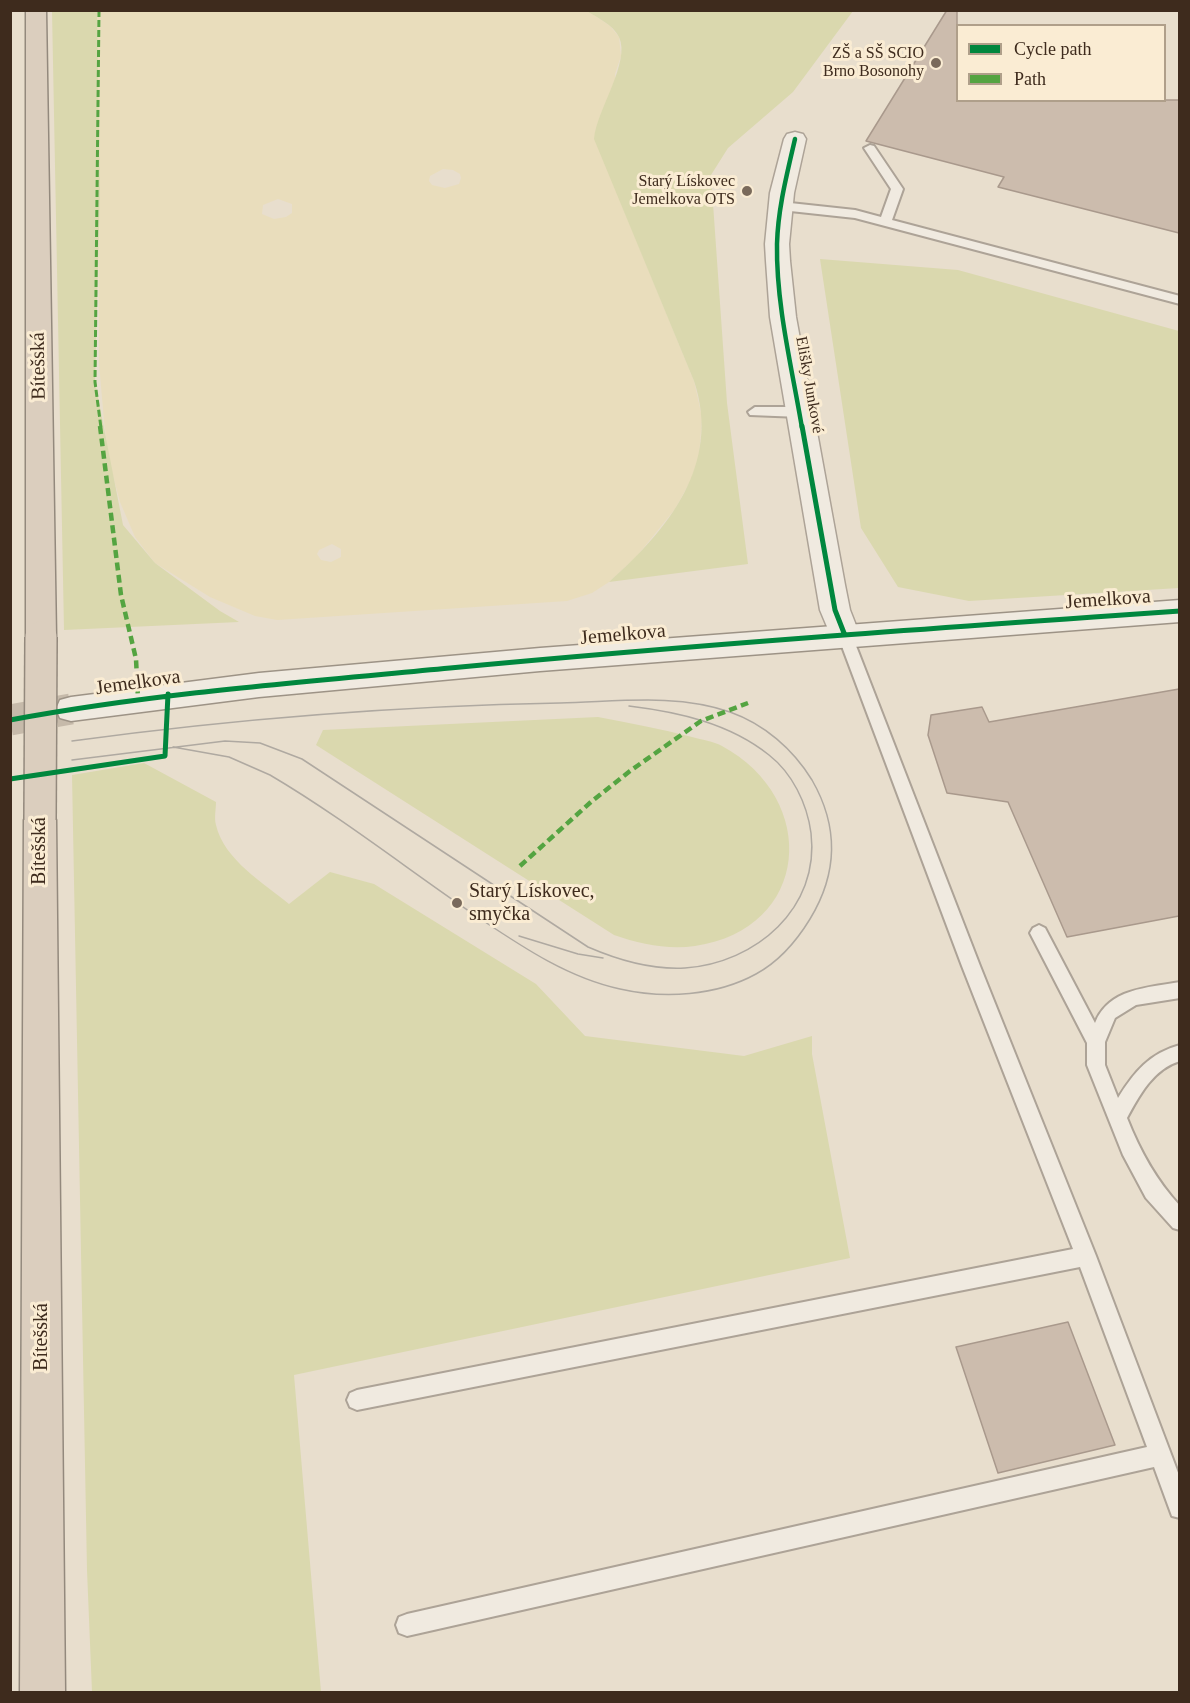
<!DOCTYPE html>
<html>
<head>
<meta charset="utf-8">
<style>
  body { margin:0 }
  #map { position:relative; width:1190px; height:1703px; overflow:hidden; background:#e8decd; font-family:"Times New Roman",serif }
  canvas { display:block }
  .frame { position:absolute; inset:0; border:12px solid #3e2b1d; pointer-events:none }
  .legend { position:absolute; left:956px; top:24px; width:210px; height:78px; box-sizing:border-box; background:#faecd3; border:2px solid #af9f8a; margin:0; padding:8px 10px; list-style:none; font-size:18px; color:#3e2b1d }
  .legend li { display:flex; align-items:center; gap:12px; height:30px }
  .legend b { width:30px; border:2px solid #af9f8a }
</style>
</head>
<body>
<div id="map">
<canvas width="1190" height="1703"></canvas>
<div class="frame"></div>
<ul class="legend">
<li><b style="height:8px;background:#00873e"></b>Cycle path</li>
<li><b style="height:8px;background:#54a441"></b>Path</li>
</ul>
</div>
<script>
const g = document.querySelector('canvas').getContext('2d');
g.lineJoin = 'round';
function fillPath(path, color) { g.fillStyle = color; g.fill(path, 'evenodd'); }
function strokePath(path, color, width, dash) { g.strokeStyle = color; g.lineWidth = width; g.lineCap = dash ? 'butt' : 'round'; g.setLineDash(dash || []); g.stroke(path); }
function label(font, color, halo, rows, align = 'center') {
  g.font = font + ' "Times New Roman",serif'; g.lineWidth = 6; g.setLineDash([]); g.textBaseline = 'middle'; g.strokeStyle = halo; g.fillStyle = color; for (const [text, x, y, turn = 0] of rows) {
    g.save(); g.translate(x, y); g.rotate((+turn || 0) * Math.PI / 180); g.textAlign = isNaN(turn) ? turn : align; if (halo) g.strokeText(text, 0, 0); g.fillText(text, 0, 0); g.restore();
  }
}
const farmland = new Path2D(`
  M587,10L610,26L619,37L621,56L615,74L622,205L694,381L702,417L699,457L692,478L675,509L637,556L609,582L592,593L567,601L277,620L255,616L210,597L155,563L135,537L120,502L109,461L104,421L99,363L97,11ZM443,169L453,170L460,174L461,178L459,184L445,188L432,185L429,181L430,176ZM278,199L292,204V213L286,217L274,219L262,214L263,205ZM332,544L341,549V557L331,562L321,560L317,554L319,550Z`);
const green = new Path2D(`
  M52,11H97L100,191L95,382L123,525L155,563L220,611L239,622L64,630Z
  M587,11H853L793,92L728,148L711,175L727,403L748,564L609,582C668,530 722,464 694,381L594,139C596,111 631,62 619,37C613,25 598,18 587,11Z
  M820,259L958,270L1179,331V588L969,601L898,587L861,528Z
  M598,717C629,723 661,729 692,737C702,740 713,741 722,746C820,799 811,929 695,946C668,950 640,944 614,935L316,745L323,730Z
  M144,763L216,802C216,809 214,818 216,825C224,860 264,883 289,904L330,872L374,884L536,984L585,1036L744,1056L812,1036V1054L850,1258L294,1375L321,1692H92L87,1570L72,775Z`);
const building = new Path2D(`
  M947,10H957V100H1179V233L998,187L1004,177L866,141Z
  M1179,689V916L1067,937L1008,802L947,793L928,735L931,715L982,707L989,722Z
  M1068,1322L1115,1445L998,1473L956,1347Z`);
const secondaryTunnel = new Path2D(`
  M10,720L71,709`);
const lane = new Path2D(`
  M870,145L874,146L903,189L892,220L1180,296V304L855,218L781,210L775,206L781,202L855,210L881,217L891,189L864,148Z
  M755,407H800L807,412L800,417L750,415L748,412Z
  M844,627L849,629L851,633L980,966L1096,1256L1180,1478V1518L1172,1516L1154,1467L407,1636L399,1633L396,1625L399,1617L407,1614L1147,1447L1080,1267L357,1410L350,1407L347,1400L350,1393L357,1390L1073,1249L962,966L837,633L839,629Z
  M1039,925L1045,928L1095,1023C1109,988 1147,988 1180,982V998L1136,1005L1115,1018L1105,1042V1065L1118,1098C1134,1072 1150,1053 1180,1045V1061C1153,1069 1139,1096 1127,1118C1140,1151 1156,1180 1180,1206V1230L1173,1228L1146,1198L1123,1155L1087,1065V1043L1030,933L1033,928Z`);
const street = new Path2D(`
  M795,132L803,134L806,139L794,193L789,244L790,261L796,317L845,585L850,610L859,633L855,641L844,644L833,641L820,610L770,317L766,261L765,244L770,193L784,139L787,134Z`);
const secondary = new Path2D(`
  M1180,600V622L540,671L259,697L71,721L60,718L56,709L60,700L71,697L259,673L540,648Z`);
const highway = new Path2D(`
  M26,10H46L56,637L52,645L41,648L30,645L26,637Z
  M40,806L52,810L56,820L65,1692H20L24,820L28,810Z`);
const tram = new Path2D(`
  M72,741C234,719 397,706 560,703C616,702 676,693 730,712C764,724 793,749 812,780C839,827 838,873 810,919C796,942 780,961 756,974C716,996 664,999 620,989C569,978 524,948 482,920C411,872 343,818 270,775L229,757L173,747
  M72,760L225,741L260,743L302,759L588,947C618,960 651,970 685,968C756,963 820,908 811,833C807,803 792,773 769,755C729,723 678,712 629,706
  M519,936L578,954L603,958`);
const highwayBridge = new Path2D(`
  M40,820L41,637`);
const quietFar1 = new Path2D(`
  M99,10L95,382L101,428`);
const quiet = new Path2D(`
  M100,426L121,595L136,659L138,699
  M520,866L592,801L630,771L701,721L748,703`);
const cyclewayFar1 = new Path2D(`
  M795,139C787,174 778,208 777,244C776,305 792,368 802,428`);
const cycleway = new Path2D(`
  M802,426L835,610L844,633
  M10,720C156,693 302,682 450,668C693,645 936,628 1180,611
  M10,779L165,756L168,694`);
const markers = [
  [936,63,6,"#7a6a5b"],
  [747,191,6,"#7a6a5b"],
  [457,903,6,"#7a6a5b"]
];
const farPoinames = [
  ["ZŠ a SŠ SCIO",924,54],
  ["Brno Bosonohy",924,72],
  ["Starý Lískovec",735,182],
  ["Jemelkova OTS",735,200]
];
const farStreetnames = [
  ["Elišky Junkové",809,385,80]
];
const streetNames = [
  ["Bítešská",39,366,-91],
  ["Jemelkova",1108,600,-4],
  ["Jemelkova",623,635,-5],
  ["Jemelkova",138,683,-8],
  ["Bítešská",40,851,-90],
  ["Bítešská",42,1337,-90]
];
const poiNames = [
  ["Starý Lískovec,",469,892],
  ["smyčka",469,915]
];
fillPath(farmland, '#e9ddbc');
fillPath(green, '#dad8ae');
fillPath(building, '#ccbcad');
strokePath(building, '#a9998c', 1.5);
strokePath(secondaryTunnel, '#c6baaa', 31, [31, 15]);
strokePath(lane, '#ada397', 4);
strokePath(street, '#ada397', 3);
strokePath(secondary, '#9d9386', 3);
strokePath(highway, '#93897d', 3);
fillPath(lane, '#f0eae0');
fillPath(street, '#f0eae0');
fillPath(secondary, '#f0eae0');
fillPath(highway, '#dbcebe');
strokePath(tram, '#afa9a1', 1.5);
strokePath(highwayBridge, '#93897d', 34, []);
strokePath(highwayBridge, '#dbcebe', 31);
strokePath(quietFar1, '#54a441', 3, [7, 3]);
strokePath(quiet, '#54a441', 4.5, [8, 4.5]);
strokePath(cyclewayFar1, '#00873e', 4.5);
strokePath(cycleway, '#00873e', 5);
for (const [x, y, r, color] of markers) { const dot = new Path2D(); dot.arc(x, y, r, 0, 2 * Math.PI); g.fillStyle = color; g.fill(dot); strokePath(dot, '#faecd3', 2); }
label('16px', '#3e2b1d', '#faecd3', farPoinames, 'right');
label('16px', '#3e2b1d', '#faecd3', farStreetnames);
label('20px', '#3e2b1d', '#faecd3', streetNames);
label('20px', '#3e2b1d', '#faecd3', poiNames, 'left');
</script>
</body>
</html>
